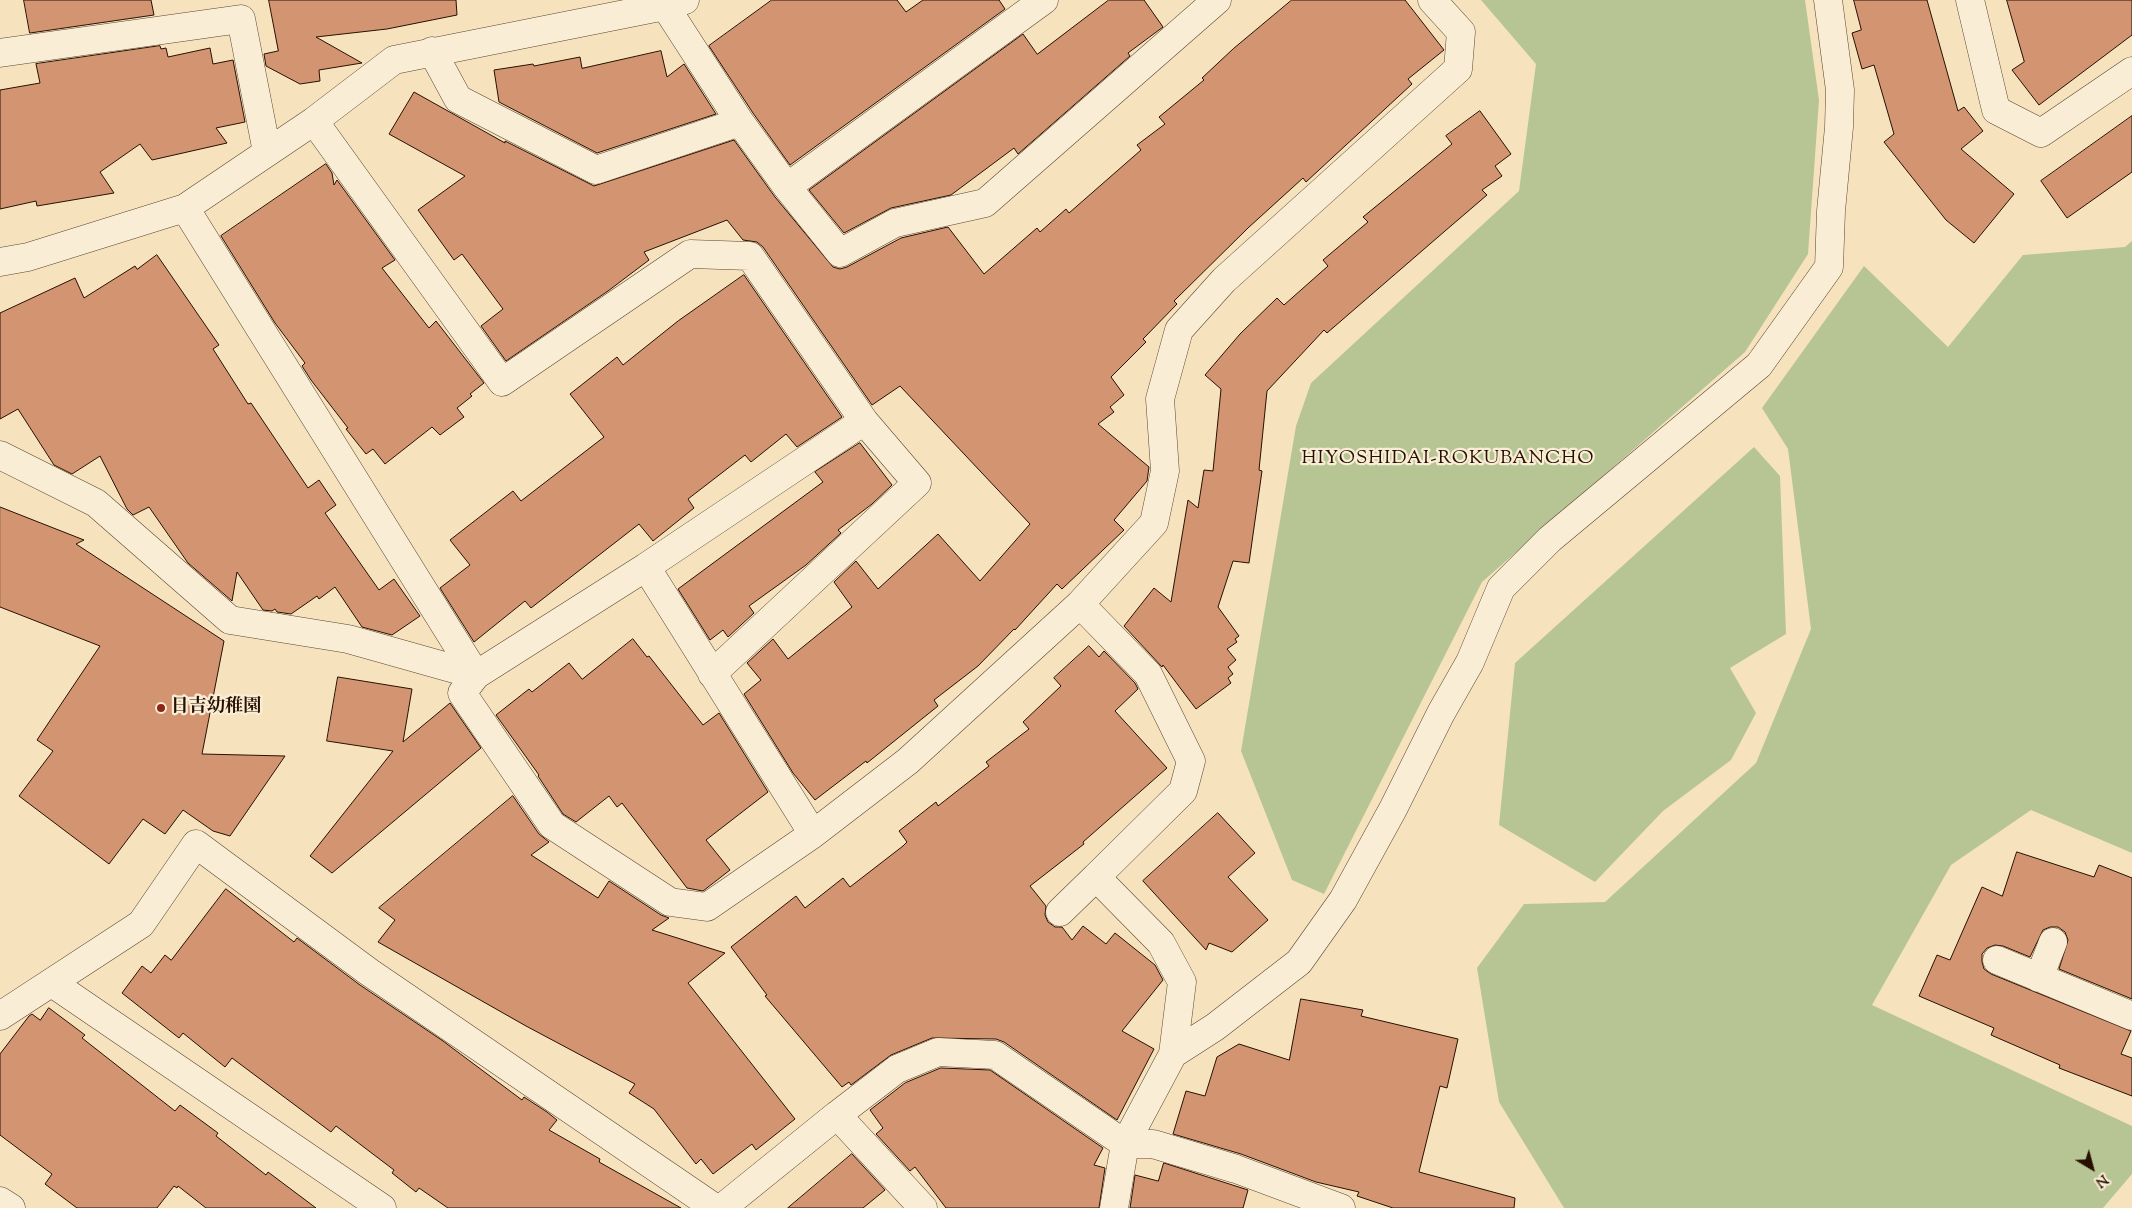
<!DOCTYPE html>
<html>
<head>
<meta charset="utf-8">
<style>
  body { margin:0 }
  #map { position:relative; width:2132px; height:1208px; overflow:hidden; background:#f6e3be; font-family:"Sorts Mill Goudy",serif }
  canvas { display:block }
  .north { position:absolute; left:2067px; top:1143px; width:50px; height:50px; -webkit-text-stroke:4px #f9edd5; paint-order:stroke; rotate:143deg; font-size:14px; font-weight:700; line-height:20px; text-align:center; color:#281000 }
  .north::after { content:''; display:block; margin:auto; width:18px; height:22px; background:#281000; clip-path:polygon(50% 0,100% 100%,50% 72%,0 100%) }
</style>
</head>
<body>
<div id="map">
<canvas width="2132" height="1208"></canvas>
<div class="north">N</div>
</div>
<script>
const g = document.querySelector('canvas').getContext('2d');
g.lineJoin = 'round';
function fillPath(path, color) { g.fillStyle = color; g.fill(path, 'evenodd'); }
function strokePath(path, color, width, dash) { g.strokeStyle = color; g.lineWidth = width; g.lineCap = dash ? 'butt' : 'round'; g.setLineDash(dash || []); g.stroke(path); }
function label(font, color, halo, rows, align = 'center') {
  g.font = font + ' "Sorts Mill Goudy","Noto Serif JP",serif'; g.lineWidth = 4.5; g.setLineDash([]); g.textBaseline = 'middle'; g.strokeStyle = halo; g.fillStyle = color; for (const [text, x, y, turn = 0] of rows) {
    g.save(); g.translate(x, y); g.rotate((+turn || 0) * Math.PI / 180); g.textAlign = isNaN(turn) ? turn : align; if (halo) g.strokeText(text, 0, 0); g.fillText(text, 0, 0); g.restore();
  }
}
const green = new Path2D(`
  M1481,0H1805L1819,100L1808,254L1745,352L1482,582L1324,894L1292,880L1241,751L1296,426L1311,383L1519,191L1536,64Z
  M2132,241V853L2031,810L1951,865L1872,1005L2132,1126V1174L2103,1208H1564L1499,1102L1477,968L1524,904L1605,902L1756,763L1811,629L1788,449L1762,408L1864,266L1948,347L2023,255L2125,247Z
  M1754,447L1780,476L1786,634L1730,668L1756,713L1731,760L1663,811L1595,882L1499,825L1515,663Z`);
const building = new Path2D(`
  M24,0H151L154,15L30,33Z
  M269,0H456L457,15L387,29L316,37L362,63L319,70L320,81L300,84L266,66L264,54L278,51Z
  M772,0H897L906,12L923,0H999L1005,9L790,165L753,113L709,46Z
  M1109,0H1144L1163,27L1128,53L1130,56L1018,154L1014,148L951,195L891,208L844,233L809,190L1023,34L1037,54Z
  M1292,0H1405L1444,50L1408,79L1412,84L1306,182L1303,178L1248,228L1174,301L1177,304L1143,339L1146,342L1111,377L1124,395L1110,407L1114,412L1098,424L1149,467L1147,481L1114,520L1124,530L1062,589L1057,584L1015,630L1014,629L978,666L934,700L938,706L867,763L866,761L815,800L793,773L744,694L761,680L747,663L773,639L788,659L852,607L834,582L856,561L878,589L938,534L980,581L1030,524L900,386L872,405L763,247L757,242L743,240L727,220L644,252L649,260L608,291L506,361L481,326L503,309L462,254L454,260L418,210L465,176L389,134L414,92L505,143V141L594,186L734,140L775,197L833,267L840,269L847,267L901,238L948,227L984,274L1037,228L1040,232L1066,209L1069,213L1141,150L1137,145L1165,124L1159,117L1204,80L1202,78L1233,49Z
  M1854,0H1927L1958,111L1964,107L1983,131L1961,149L2014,194L1974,243L1946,220L1884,142L1894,134L1874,65L1862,69L1852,33L1861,30Z
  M2007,0H2132V35L2039,105L2012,70L2024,62Z
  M160,46L161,49L166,48L168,57L210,48L213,64L233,60L245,122L216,128L227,143L152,160L140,144L100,172L114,193L37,206L36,201L0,209V90L40,83L36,64Z
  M661,51L667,77L684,64L716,114L597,153L499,102L494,70L533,64L534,66L580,57L582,68Z
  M1480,111L1511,154L1495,166L1502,176L1482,190L1487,195L1445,231L1327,333L1324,330L1267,391L1259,470L1262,471L1249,563L1233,561L1218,607L1239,636L1235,639L1237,642L1227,649L1236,660L1228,667L1233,674L1228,678L1231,683L1196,709L1163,665L1162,667L1124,626L1154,588L1171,602L1188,500L1198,508L1204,470L1213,471L1221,389L1205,375L1240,334L1277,298L1284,305L1328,266L1323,260L1368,222L1363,217L1452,144L1446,136Z
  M2132,116V172L2067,218L2041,181Z
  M326,164L332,173L334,185L337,180L395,260L382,268L429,328L436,321L484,383L470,394L472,396L457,408L464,417L440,435L432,427L385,464L373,449L366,454L346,429L348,428L311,380L302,366L305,363L275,323L221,236Z
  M157,255L219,345L213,349L248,404L251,403L308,488L319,480L336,505L325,513L379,590L394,579L420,616L392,635L362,627L335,587L319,599L317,596L291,614L277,612L275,609L272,611L263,610L237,572L232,601L188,563L149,507L133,515L127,509L100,456L72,474L54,465L18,409L0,419V313L75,278L84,298L135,266L137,269Z
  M744,275L842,417L797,447L786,434L751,462L745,455L688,499L694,508L653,541L639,524L531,608L525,601L474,642L440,588L470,565L450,540L513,491L521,501L604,437L570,394L617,357L623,365L678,321Z
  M860,443L892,485L872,504L838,530L841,533L806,565L749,606L754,613L728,637L723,630L710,640L678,589L823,482L815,472Z
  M0,507L84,540L76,544L224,641L202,754L285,756L230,836L213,831L183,810L165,834L143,819L109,864L19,796L53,751L37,740L100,646L0,607Z
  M633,639L647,657L649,656L703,725L719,713L768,792L706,840L730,870L703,891L687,888L622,803L617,807L609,796L576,822L563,814L538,776L539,775L496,715L529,689L532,692L569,663L582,679Z
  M1089,646L1099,657L1104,651L1135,683L1138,689L1115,711L1167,768L1083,842L1084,844L1030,886L1046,906L1045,915L1048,922L1055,927H1062L1072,940L1083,926L1106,944L1115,933L1155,965L1163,980L1122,1031L1154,1049L1117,1120L1004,1042L996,1039L932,1038L891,1055L851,1085L849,1082L842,1087L765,996L767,995L731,947L796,896L805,908L843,878L850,887L903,846L907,842L899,831L936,802L938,806L989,766L986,762L1029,729L1023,722L1061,686L1054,678Z
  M338,677L412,689L403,742L450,703L481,748L332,873L310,856L393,751L327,741Z
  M513,796L539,834L549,842L531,855L598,898L609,881L661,915L669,918L652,930L725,953L688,983L795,1119L756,1150L752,1144L713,1174L701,1159L696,1164L654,1109L629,1093L635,1084L526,1026L378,942L395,920L379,908Z
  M1218,813L1255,853L1228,877L1268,920L1232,952L1209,943L1206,950L1143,881Z
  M2017,852L2094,877L2099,865L2132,878V999L2059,969L2068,940L2065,932L2058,927H2050L2043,930L2030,957L2003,946L1995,945L1987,948L1982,954V962L1984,969L1991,974L2131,1031L2121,1054L2132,1058V1096L2059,1068L2060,1065L1991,1035L1994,1028L1919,996L1937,955L1950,960L1982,887L2002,896Z
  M226,889L294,942L297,938L360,985L443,1041L522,1100L524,1097L547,1112L557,1120L549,1130L600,1159L599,1162L681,1208H448L419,1188L416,1192L392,1173L394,1170L336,1126L331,1132L232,1058L225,1067L183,1033L179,1038L122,993L142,966L151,973L165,955L171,960Z
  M1301,999L1363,1010L1361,1016L1458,1039L1447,1088L1440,1086L1419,1172L1515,1198L1514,1208H1393L1357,1196L1359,1192L1316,1182L1241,1154L1173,1134L1186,1091L1205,1096L1217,1057L1239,1044L1289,1060Z
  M49,1008L85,1035L82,1038L175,1111L180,1105L218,1133L216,1136L266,1175L268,1172L316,1208H206L178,1186L177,1188L174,1186L157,1208H77L45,1184L52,1174L0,1135V1054L29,1016L32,1014L40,1020Z
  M941,1068L990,1070L1103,1148L1094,1165L1105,1168L1099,1208H946L915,1167L910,1171L876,1134L883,1128L870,1110L905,1083Z
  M852,1154L885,1190L863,1208H788Z
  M1164,1163L1248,1190L1243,1208H1130L1135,1175L1158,1181Z`);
const minor = new Path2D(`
  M1970,0L1996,110L2041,133L2132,71
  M665,6L740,122L787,187L840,253L895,223L985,203L1217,0
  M432,51L458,99L596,170L740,122
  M0,53L241,19L267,152
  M314,121L502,382L690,254L750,256L864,421L646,567L476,675L462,693L552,825L670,902L707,907L813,834L908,761L1080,604L1154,523L1165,471L1160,399L1179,330L1224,280L1458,69L1461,32L1432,0
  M787,187L1044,0
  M185,208L476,675
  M0,262L28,257L185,208L314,121L394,60L665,6L685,0
  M0,455L96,503L230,620L348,639L476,675
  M646,567L813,834
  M1080,604L1148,674L1191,761L1183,791L1096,877L1161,943L1182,982L1173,1054L1125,1144L1114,1208
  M712,674L917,483L864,421
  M1060,912L1096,877
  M1997,960L2132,1016
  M2039,978L2053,942
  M52,983L382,1208
  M0,1016L141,924L196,844L369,972L715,1208
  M1173,1054L1215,1027L1299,962L1343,900L1393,809L1441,713L1470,662L1501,588L1550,539L1759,365L1829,267L1831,211L1839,127L1840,90L1828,0
  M837,1115L897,1069L938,1052L995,1055L1125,1144H1153L1236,1169L1341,1208
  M0,1201L11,1208
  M722,1208L837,1115L923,1208`);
const markers = [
  [161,708,5,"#8f2418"]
];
const poiNames = [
  ["日吉幼稚園",171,708]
];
const neighbourhoodNames = [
  ["HIYOSHIDAI-ROKUBANCHO",1448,460]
];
fillPath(green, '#b7c595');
fillPath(building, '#d39472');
strokePath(building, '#281000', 1);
strokePath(minor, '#5c4530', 29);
strokePath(minor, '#f9edd5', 28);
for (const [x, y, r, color] of markers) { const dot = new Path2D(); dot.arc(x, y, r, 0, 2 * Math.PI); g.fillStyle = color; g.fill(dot); strokePath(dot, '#f9edd5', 2); }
label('bold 18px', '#281000', '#f9edd5', poiNames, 'left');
g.letterSpacing = '1px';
label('19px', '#281000', '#f9edd5', neighbourhoodNames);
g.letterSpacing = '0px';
</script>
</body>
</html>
